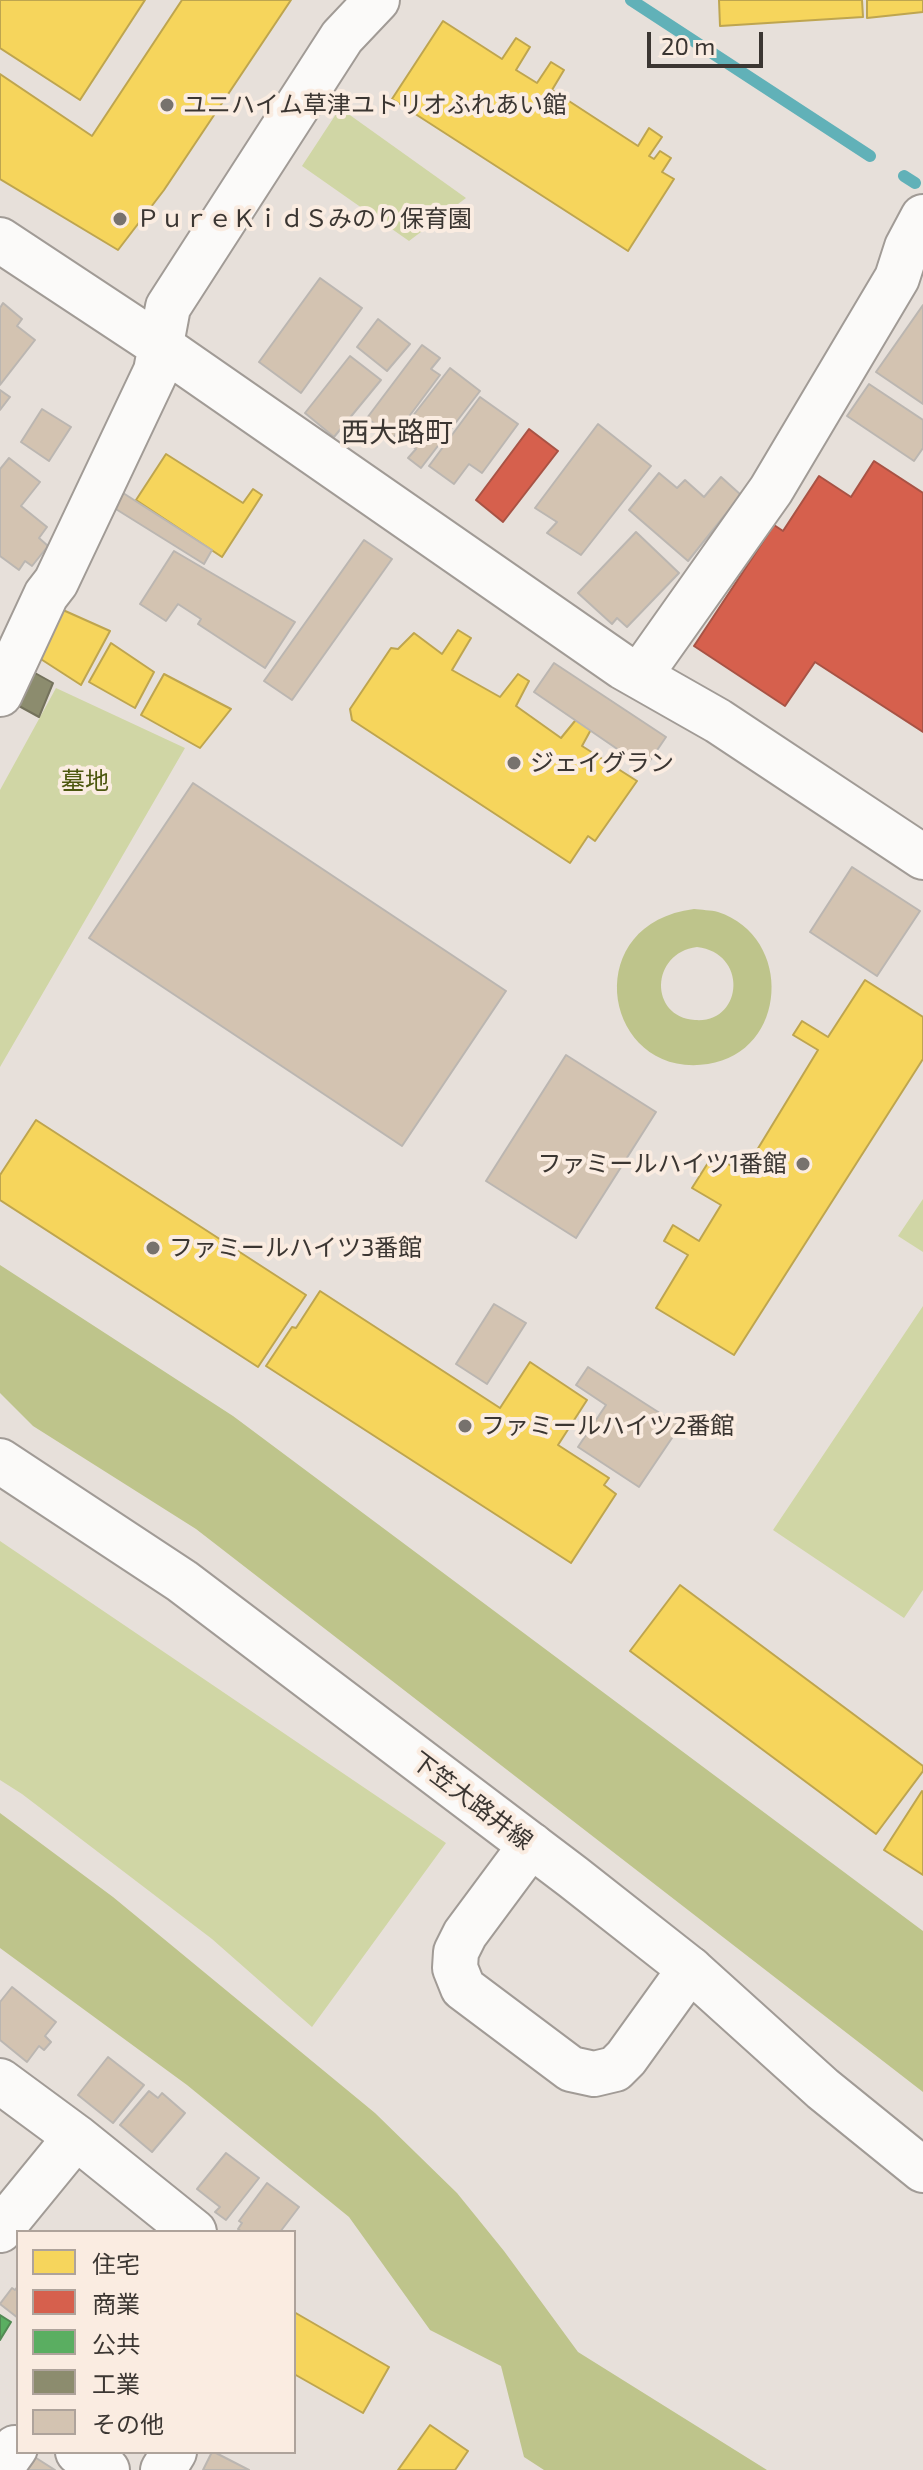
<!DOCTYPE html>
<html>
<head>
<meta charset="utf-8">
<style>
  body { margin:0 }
  #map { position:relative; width:923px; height:2470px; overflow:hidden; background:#e7e0da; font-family:"Exo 2","Noto Sans JP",sans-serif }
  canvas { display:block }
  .legend { position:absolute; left:16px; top:2230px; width:280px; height:224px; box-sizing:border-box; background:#faece1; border:2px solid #aea39b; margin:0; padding:10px 14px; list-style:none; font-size:24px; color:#3b3632 }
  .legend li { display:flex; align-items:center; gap:16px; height:40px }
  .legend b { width:40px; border:2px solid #aea39b }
  .scale { position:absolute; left:647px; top:32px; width:116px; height:36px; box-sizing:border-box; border:4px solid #3b3632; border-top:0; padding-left:10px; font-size:24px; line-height:28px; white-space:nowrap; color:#3b3632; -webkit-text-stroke:6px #faece1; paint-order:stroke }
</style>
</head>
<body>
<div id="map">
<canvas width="923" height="2470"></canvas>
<ul class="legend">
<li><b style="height:22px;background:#f6d55c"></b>住宅</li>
<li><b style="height:22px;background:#d6604d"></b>商業</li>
<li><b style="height:22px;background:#5aae61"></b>公共</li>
<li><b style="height:22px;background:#8c8c6e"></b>工業</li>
<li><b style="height:22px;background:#d3c3b1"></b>その他</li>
</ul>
<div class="scale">20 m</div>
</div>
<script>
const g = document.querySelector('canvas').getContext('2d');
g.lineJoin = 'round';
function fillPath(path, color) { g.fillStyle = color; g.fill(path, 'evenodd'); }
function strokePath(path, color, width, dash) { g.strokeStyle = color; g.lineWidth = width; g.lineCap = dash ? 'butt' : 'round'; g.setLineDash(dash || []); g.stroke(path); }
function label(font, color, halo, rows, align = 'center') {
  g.font = font + ' "Exo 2","Noto Sans JP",sans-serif'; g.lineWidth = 8; g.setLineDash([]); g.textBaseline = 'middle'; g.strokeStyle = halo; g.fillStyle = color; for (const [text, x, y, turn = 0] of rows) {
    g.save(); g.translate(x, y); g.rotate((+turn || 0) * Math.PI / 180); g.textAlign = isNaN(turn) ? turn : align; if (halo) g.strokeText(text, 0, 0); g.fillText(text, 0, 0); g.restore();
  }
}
const green = new Path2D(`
  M340,108L466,198L409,241L302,166Z
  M56,688L185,748L0,1067V790Z
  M923,1199V1252L898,1236Z
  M923,1306V1590L904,1618L773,1530Z
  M0,1541L446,1843L312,2027L212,1939L22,1794L0,1780Z`);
const forest = new Path2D(`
  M694,909C701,910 711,910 718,912C794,937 788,1052 708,1064C604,1080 576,924 694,909ZM697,947C749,953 743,1024 695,1020C649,1017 650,953 697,947Z
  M0,1265L233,1416L923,1931V2092L196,1529L33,1426L0,1393Z
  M0,1813L113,1897L375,2113L457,2193L504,2251L578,2352L767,2470H544L524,2457L501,2366L430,2330L349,2217L187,2085L0,1948Z`);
const homes = new Path2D(`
  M0,0H145L80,100L0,48Z
  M182,0H291L164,190L118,250L0,179V74L92,136Z
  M719,0H862L863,17L720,26Z
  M867,0H923V12L867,18Z
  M443,21L502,59L516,38L530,47L516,70L537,83L551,62L564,70L552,90L638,146L649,128L662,137L649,156L654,159L660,151L671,158L662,172L674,179L628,251L392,99Z
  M166,454L243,503L253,489L262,495L222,557L136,500Z
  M54,606L110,631L81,685L33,654Z
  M458,630L471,638L452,670L500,697L518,674L529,681L516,706L561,738L579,716L594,724L582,746L637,781L595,841L588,836L570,863L352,720L350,709L391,648L398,649L414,633L442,654Z
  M111,643L154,672L135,708L89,682Z
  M164,674L231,709L200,748L141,715Z
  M865,980L923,1017V1059L734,1355L656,1308L688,1255L664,1241L673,1225L699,1241L721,1205L692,1188L713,1155L743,1173L818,1050L793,1035L802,1021L828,1037Z
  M36,1120L306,1295L258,1367L0,1200V1175Z
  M320,1291L500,1408L530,1362L587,1400L558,1445L609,1478L604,1485L616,1494L571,1563L266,1366L292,1327L296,1328Z
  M680,1585L923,1766V1771L876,1834L630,1651Z
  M922,1791L923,1792V1875L884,1850Z
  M294,2312L389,2367L363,2413L294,2374Z
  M430,2425L468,2451L455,2470H398Z`);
const shops = new Path2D(`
  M529,429L558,451L503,522L476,500Z
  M874,461L923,493V732L815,662L785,706L694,646L774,525L783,531L819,476L851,497Z`);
const public = new Path2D(`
  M0,2315L11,2322L0,2340Z`);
const industry = new Path2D(`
  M26,668L53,683L39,717L8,700Z`);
const stream = new Path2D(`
  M631,0L870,156
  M904,176L915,183`);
const building = new Path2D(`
  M320,278L362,308L301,393L259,362Z
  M3,303L22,319L17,326L35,340L0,385V308Z
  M923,305V404L876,372Z
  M378,319L410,344L387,371L357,347Z
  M422,345L440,358L431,369L440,375L393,438L367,418Z
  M350,356L381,380L334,437L305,413Z
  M450,368L480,391L421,468L408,458L416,449L398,435Z
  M869,384L923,420V448L914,461L847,416Z
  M0,390L10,397L0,410Z
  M480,397L518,424L482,473L469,464L454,484L429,466Z
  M42,409L71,427L49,461L21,442Z
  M598,424L651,466L581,555L547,533L557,522L535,508Z
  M9,458L40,482L21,506L47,527L39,538L48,546L32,566L25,561L19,570L0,556V469Z
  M659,473L677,488L685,480L704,497L721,477L741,495L688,561L629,510Z
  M120,491L212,550L204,564L111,506Z
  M636,532L679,573L627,627L617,618L612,624L578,593Z
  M364,540L392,559L292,700L264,681Z
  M174,551L295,622L265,668L198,624L201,619L178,604L166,621L140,604Z
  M554,663L666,737L645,768L534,692Z
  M193,783L506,991L402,1146L89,938Z
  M852,867L920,911L877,976L810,932Z
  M566,1055L656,1112L576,1238L486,1181Z
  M494,1304L526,1323L487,1384L456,1364Z
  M588,1367L680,1426L639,1487L578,1447L606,1405L576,1385Z
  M12,1987L56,2022L45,2036L51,2042L44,2050L39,2046L27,2062L0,2040V2002Z
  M108,2057L144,2085L113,2123L78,2095Z
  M149,2091L158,2098L162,2093L185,2113L152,2152L120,2125Z
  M226,2153L259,2178L226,2220L215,2212L220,2207L197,2189Z
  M267,2183L299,2207L280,2232H242L238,2229L242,2223L239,2221Z
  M18,2286V2318L0,2304L12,2288L15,2290Z
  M212,2452H214L249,2470H203Z
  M33,2456L55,2470H23Z`);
const minor = new Path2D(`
  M0,240L162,347L623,667L718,721L923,857
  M640,675L771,490L897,278L907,247L923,217
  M0,694L46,595L56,582L156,371L168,307L342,37L377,0
  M531,1845L465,1934L456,1952L455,1968L463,1988L571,2069L594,2074L615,2069L626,2058L690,1969
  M0,2081L76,2137L194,2232
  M0,2230L76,2137
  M78,2452L107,2470
  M0,2469L15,2448
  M163,2470L174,2452`);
const major = new Path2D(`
  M0,1461L182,1581L573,1877L690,1969L823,2089L923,2170`);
const markers = [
  [167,105,8,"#77726d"],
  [120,219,8,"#77726d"],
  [514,763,8,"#77726d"],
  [803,1164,8,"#77726d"],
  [153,1248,8,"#77726d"],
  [465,1426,8,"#77726d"]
];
const poiNames = [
  ["ユニハイム草津ユトリオふれあい館",183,105],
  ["ＰｕｒｅＫｉｄＳみのり保育園",136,219],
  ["ジェイグラン",530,763],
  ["ファミールハイツ1番館",787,1164,"right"],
  ["ファミールハイツ3番館",169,1248],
  ["ファミールハイツ2番館",481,1426]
];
const parkNames = [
  ["墓地",85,781]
];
const streetNames = [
  ["下笠大路井線",472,1801,37]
];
const quarterNames = [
  ["西大路町",397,433]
];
fillPath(green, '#d0d6a5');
fillPath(forest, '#bec48b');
fillPath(homes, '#f6d55c');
strokePath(homes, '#bea54f', 2);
fillPath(shops, '#d6604d');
strokePath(shops, '#a85345', 2);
fillPath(public, '#5aae61');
strokePath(public, '#518a53', 2);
fillPath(industry, '#8c8c6e');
strokePath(industry, '#74725c', 2);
strokePath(stream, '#61b1b8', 12);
fillPath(building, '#d3c3b1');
strokePath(building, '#bbb6b1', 2);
strokePath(minor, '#a19b96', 48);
strokePath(major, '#a19b96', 48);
strokePath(minor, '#fbfaf9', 44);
strokePath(major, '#fbfaf9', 44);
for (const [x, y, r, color] of markers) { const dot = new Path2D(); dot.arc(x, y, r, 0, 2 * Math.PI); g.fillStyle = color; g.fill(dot); strokePath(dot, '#faece1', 3); }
label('24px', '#3b3632', '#faece1', poiNames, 'left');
label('24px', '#4c570e', '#faece1', parkNames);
label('24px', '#3b3632', '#faece1', streetNames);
label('28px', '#3b3632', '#faece1', quarterNames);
</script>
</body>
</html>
